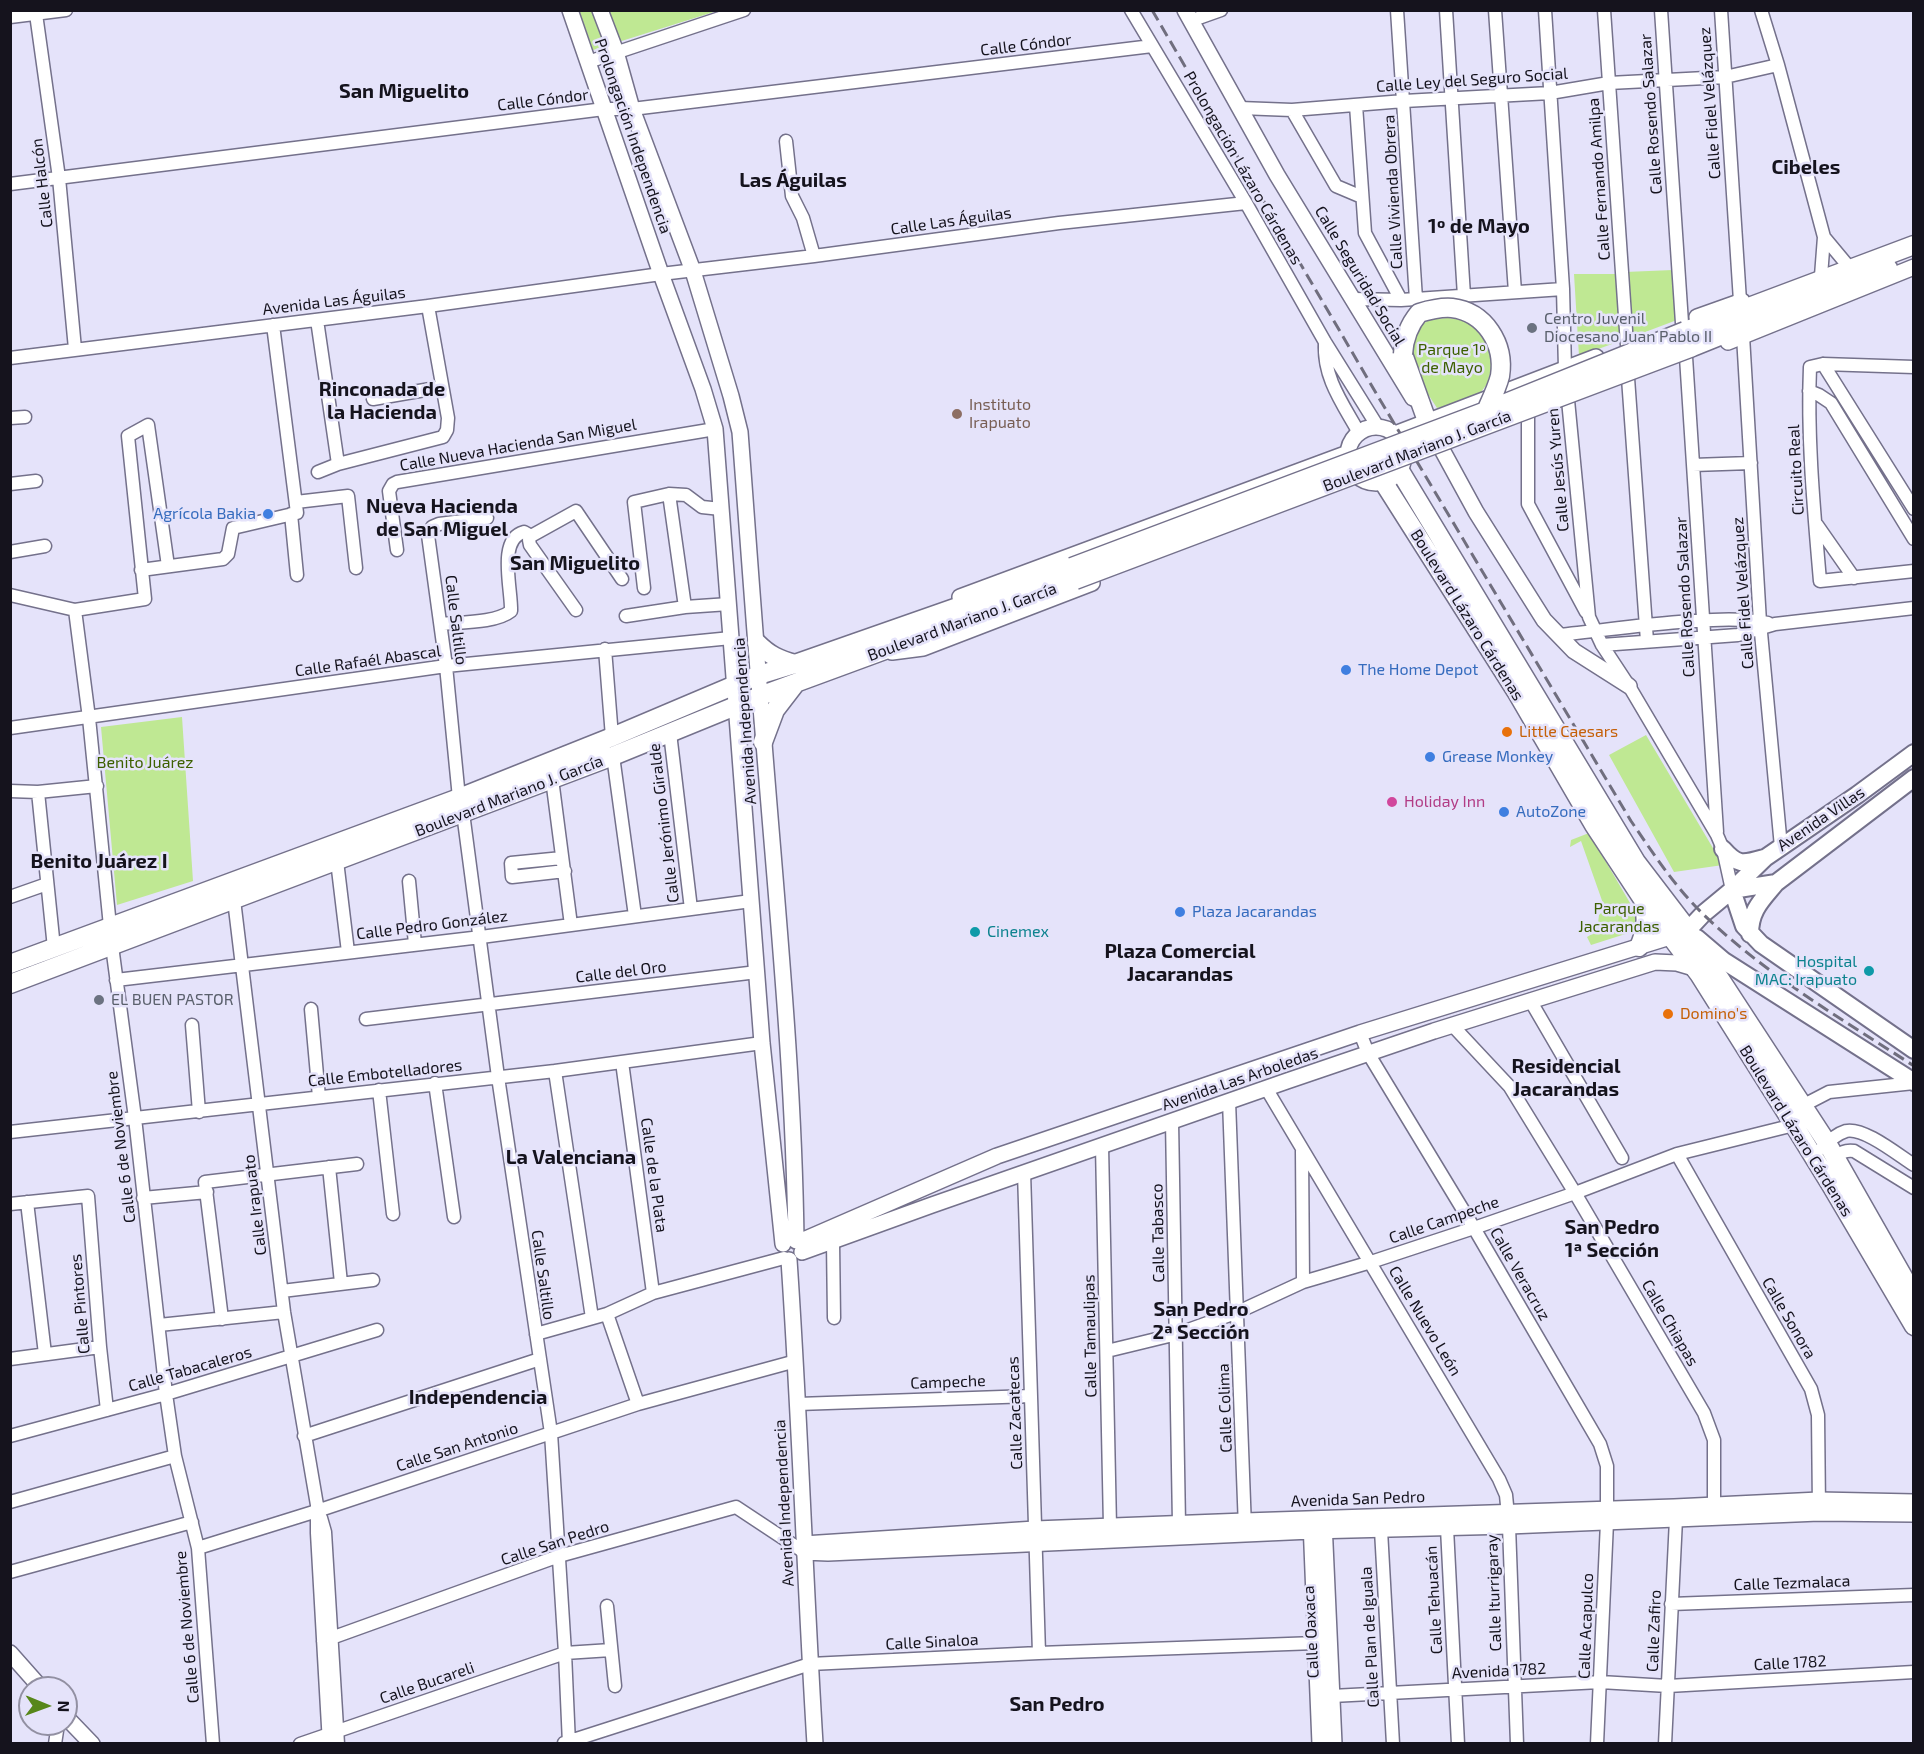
<!DOCTYPE html>
<html>
<head>
<meta charset="utf-8">
<style>
  body { margin:0 }
  #map { position:relative; width:1924px; height:1754px; overflow:hidden; background:#e5e3fa; font-family:"Exo 2",sans-serif }
  canvas { display:block }
  .frame { position:absolute; inset:0; border:12px solid #15131d; pointer-events:none }
  .north { position:absolute; left:18px; top:1676px; width:60px; height:60px; box-sizing:border-box; background:#e5e3fa; border:2px solid #9290a2; border-radius:50%; rotate:91deg; font-size:16px; font-weight:700; line-height:24px; text-align:center; color:#15131d }
  .north::after { content:''; display:block; margin:auto; width:21px; height:27px; background:#57871a; clip-path:polygon(50% 0,100% 100%,50% 72%,0 100%) }
</style>
</head>
<body>
<div id="map">
<canvas width="1924" height="1754"></canvas>
<div class="frame"></div>
<div class="north">N</div>
</div>
<script>
const g = document.querySelector('canvas').getContext('2d');
g.lineJoin = 'round';
function fillPath(path, color) { g.fillStyle = color; g.fill(path, 'evenodd'); }
function strokePath(path, color, width, dash) { g.strokeStyle = color; g.lineWidth = width; g.lineCap = dash ? 'butt' : 'round'; g.setLineDash(dash || []); g.stroke(path); }
function label(font, color, halo, rows, align = 'center') {
  g.font = font + ' "Exo 2",sans-serif'; g.lineWidth = 5; g.setLineDash([]); g.textBaseline = 'middle'; g.strokeStyle = halo; g.fillStyle = color; for (const [text, x, y, turn = 0] of rows) {
    g.save(); g.translate(x, y); g.rotate((+turn || 0) * Math.PI / 180); g.textAlign = isNaN(turn) ? turn : align; if (halo) g.strokeText(text, 0, 0); g.fillText(text, 0, 0); g.restore();
  }
}
const green = new Path2D(`
  M579,10L717,11L593,50Z
  M1673,270L1677,320L1632,337L1625,272Z
  M1574,274H1618L1623,340L1579,356Z
  M1448,318L1462,320L1473,323L1489,344L1493,363L1487,384L1478,396L1454,404L1437,408L1422,385L1409,358L1417,327L1431,319Z
  M182,717L193,881L117,905L101,727Z
  M1646,735L1723,865L1674,872L1609,755Z
  M1589,833L1640,920L1641,929L1591,945L1587,937L1597,931L1599,915L1605,909L1581,841L1570,847L1571,840Z`);
const minor = new Path2D(`
  M1131,10L1246,203L1325,342L1378,427
  M1397,10L1416,299
  M1446,10L1464,296
  M1495,10L1515,292
  M1545,10L1563,289L1565,369L1589,617L1602,645L1629,686L1717,835L1723,849L1732,890
  M1604,10L1627,345
  M1661,10L1682,323
  M1721,10L1740,301
  M1761,10L1778,65L1824,237L1821,276
  M36,14L59,178L75,349
  M10,17L66,10
  M1190,21L1221,10
  M588,62L744,10
  M1356,105L1365,233L1401,300
  M1240,108L1292,110L1404,101L1550,93L1609,83L1725,77L1778,65
  M1292,110L1336,186L1362,197
  M786,141L792,196L803,218L814,256
  M10,184L604,109H632L1152,46
  M1824,237L1849,267
  M1353,299L1401,300L1563,289
  M317,320L338,464
  M1743,336L1760,622L1781,847
  M1325,343C1323,378 1343,404 1359,433
  M1686,357L1717,832
  M10,358L428,306L661,274L814,256L1059,223L1246,203
  M1823,364L1914,509
  M1914,367L1823,364L1810,367C1807,438 1814,511 1820,581L1914,571
  M1628,378L1647,641
  M1809,391L1819,395L1831,403L1914,539
  M373,399L442,387
  M1528,415V504L1586,612
  M10,418L25,417
  M1693,465L1751,463
  M318,472L338,464L443,437L447,430L448,418L428,306
  M10,484L36,481
  M669,494L685,607
  M296,502L348,496L356,568
  M291,514L297,575
  M1817,525L1854,578
  M397,550L389,491L393,484L397,482L715,429
  M10,552L45,546
  M141,570L223,559L228,554L233,528L297,513L273,325
  M644,588L634,502L669,494L686,495L702,507L721,509
  M10,595L75,610L145,599L128,436L148,425L168,566
  M75,610L89,718L112,946L135,1118L166,1394L175,1456L198,1548L213,1744
  M576,610L530,545L529,540L531,536L576,511L622,579
  M626,616L685,607L729,604
  M441,624C461,622 496,623 511,611C512,590 497,539 524,532L531,536
  M1558,635C1598,631 1639,625 1679,622C1710,620 1738,617 1768,623
  M1602,645L1738,635L1775,624L1914,608
  M605,649L612,737
  M10,728L446,666L731,638
  M670,733L691,909
  M613,756L635,916
  M552,779L571,925
  M10,791L38,792L97,786
  M38,792L54,948
  M459,798L446,666L428,535L432,527L439,524L487,518
  M463,813L498,1077L551,1433L565,1653L569,1744
  M562,858L511,863L512,877L565,871
  M337,861L348,952
  M409,881L415,944
  M10,897L47,884
  M234,900L284,1312L317,1505V1533L329,1744
  M116,980L481,937L751,901
  M1530,1000L1622,1158
  M311,1009L319,1097
  M366,1019L757,972
  M192,1025L199,1112
  M1452,1025L1510,1087L1575,1193L1704,1413L1714,1440V1506
  M1360,1033L1368,1053L1474,1228L1600,1444L1607,1466V1522L1597,1744
  M622,1062L653,1293
  M555,1071L592,1318
  M435,1083L454,1217
  M1266,1088L1499,1479L1506,1495L1509,1526L1517,1744
  M379,1090L393,1214
  M1229,1101L1245,1528
  M1802,1106L1829,1092L1914,1083
  M1172,1121L1179,1524
  M10,1132L555,1071L762,1043
  M1102,1146L1110,1526
  M1822,1148C1829,1141 1836,1134 1846,1131C1864,1127 1898,1155 1914,1165
  M1302,1151L1303,1282
  M1677,1154L1811,1389L1818,1415L1819,1509
  M1835,1159C1841,1152 1845,1150 1854,1151L1914,1188
  M329,1167L341,1283
  M1024,1172L1039,1653
  M143,1198L207,1192
  M27,1202L45,1354
  M10,1204L88,1196L100,1347L107,1410
  M833,1242L834,1318
  M282,1291L373,1280
  M607,1314L638,1404
  M222,1319L205,1182L357,1164
  M159,1325L284,1312
  M536,1334L607,1314L653,1293L784,1258
  M1107,1351L1177,1334L1238,1312L1303,1282L1371,1262L1474,1228L1575,1193L1677,1154L1794,1125
  M10,1359L100,1347
  M798,1404L1031,1396
  M10,1436L166,1394L377,1330
  M304,1436L540,1359
  M10,1502L175,1456
  M321,1518L325,1532L338,1744
  M1447,1528L1458,1744
  M1381,1530L1393,1744
  M198,1548L320,1510L638,1404L796,1361
  M10,1572L192,1522
  M1671,1604L1914,1595
  M607,1606L615,1686
  M323,1641L559,1556L736,1507L804,1552
  M1332,1696L1600,1682L1668,1686L1914,1672
  M564,1743L810,1664L1039,1653L1316,1643
  M55,1744L58,1724
  M300,1744L565,1653L611,1650
  M1665,1744L1676,1519`);
const tertiary = new Path2D(`
  M570,10L661,274L703,389L715,429L762,1043L783,1244
  M600,10L616,52L632,109L693,271L731,396L740,432C748,536 755,640 764,743C777,909 794,1075 796,1241
  M1185,10L1277,175L1413,398
  M1697,317L1742,301
  M1728,342L1914,267
  M1348 455a28 28 0 1 1 56 0a28 28 0 1 1-56 0Z
  M1395,434L1596,357
  M1434,435L1476,512L1544,620L1574,651L1629,686
  M960,597L1348,453
  M892,652L923,648L1092,583
  M799,1242L997,1156L1360,1033L1670,937
  M802,1252L932,1205L1287,1081L1434,1031L1655,962L1677,963L1694,968
  M789,1260C800,1421 805,1582 815,1744
  M1311,1522L1320,1744
  M1324,1522L1334,1744
  M804,1544L1035,1529L1245,1521L1674,1507L1819,1500L1914,1502
  M804,1552L828,1553L1311,1531L1509,1526L1819,1513L1914,1514
  M10,1653L41,1688
  M66,1717L92,1744`);
const secondary = new Path2D(`
  M1723,849C1738,866 1743,864 1764,858
  M1732,890L1744,926L1761,944L1914,1050
  M1732,890L1776,883L1914,778
  M1677,934L1688,930L1703,914L1732,890L1765,858L1857,795L1914,753
  M1750,934C1750,910 1762,900 1776,883
  M1697,938L1724,961L1914,1082`);
const primary = new Path2D(`
  M1685,331L1914,245
  M1690,348L1888,268
  M1403,354L1427,421
  M1400,471L1636,862L1688,930L1827,1143L1914,1296
  M1384,483L1516,691L1594,825L1644,901L1699,974L1794,1125L1831,1185L1914,1326
  M757,643C769,655 779,660 795,664
  M763,742L775,710L795,684
  M1639,947C1646,931 1647,920 1644,903
  M10,964L459,798L612,737L735,685L759,675L795,664L1072,567
  M10,984L613,756L760,696L1075,580`);
const rail = new Path2D(`
  M1152,10L1376,393L1631,821C1653,853 1675,887 1703,914C1766,975 1842,1019 1914,1066`);
const primaryBridge = new Path2D(`
  M1403,354C1404,338 1409,325 1419,313C1429,310 1441,307 1452,308C1485,312 1505,344 1500,376C1497,388 1491,400 1486,411
  M1072,567L1486,411L1685,331
  M1075,580L1690,348`);
const markers = [
  [1532,328,6,"#6b7280"],
  [957,414,6,"#8d6e63"],
  [268,514,6,"#3f7fe0"],
  [1346,670,6,"#3f7fe0"],
  [1507,732,6,"#e8710a"],
  [1430,757,6,"#3f7fe0"],
  [1392,802,6,"#d1479c"],
  [1504,812,6,"#3f7fe0"],
  [1180,912,6,"#3f7fe0"],
  [975,932,6,"#0f9aa8"],
  [1869,971,6,"#0f9aa8"],
  [99,1000,6,"#6b7280"],
  [1668,1014,6,"#e8710a"]
];
const streetNames = [
  ["Calle Cóndor",1026,45,-7],
  ["Calle Ley del Seguro Social",1472,80,-4],
  ["Calle Cóndor",543,100,-7],
  ["Calle Fidel Velázquez",1710,103,-94],
  ["Calle Rosendo Salazar",1651,114,-94],
  ["Prolongación Independencia",633,136,71],
  ["Prolongación Lázaro Cárdenas",1243,168,60],
  ["Calle Fernando Amilpa",1599,179,-94],
  ["Calle Halcón",42,183,-97],
  ["Calle Vivienda Obrera",1393,192,-93],
  ["Calle Las Águilas",951,221,-8],
  ["Calle Seguridad Social",1360,276,59],
  ["Avenida Las Águilas",334,301,-7],
  ["Calle Nueva Hacienda San Miguel",518,445,-10],
  ["Boulevard Mariano J. García",1417,451,-21],
  ["Calle Jesús Yuren",1558,470,-95],
  ["Circuito Real",1796,470,-93],
  ["Calle Fidel Velázquez",1743,593,-94],
  ["Calle Rosendo Salazar",1685,597,-93],
  ["Boulevard Lázaro Cárdenas",1467,615,58],
  ["Calle Saltillo",456,620,83],
  ["Boulevard Mariano J. García",962,622,-20],
  ["Calle Rafaél Abascal",368,661,-8],
  ["Avenida Independencia",745,721,-94],
  ["Boulevard Mariano J. García",509,796,-21],
  ["Avenida Villas",1821,819,-34],
  ["Calle Jerónimo Giralde",664,823,-97],
  ["Calle Pedro González",432,925,-7],
  ["Calle del Oro",621,972,-7],
  ["Calle Embotelladores",385,1073,-6],
  ["Avenida Las Arboledas",1240,1079,-19],
  ["Boulevard Lázaro Cárdenas",1796,1131,58],
  ["Calle 6 de Noviembre",121,1147,-97],
  ["Calle de la Plata",654,1175,82],
  ["Calle Irapuato",255,1205,-97],
  ["Calle Campeche",1444,1220,-19],
  ["Calle Tabasco",1158,1233,-91],
  ["Calle Veracruz",1520,1274,60],
  ["Calle Saltillo",543,1275,82],
  ["Calle Pintores",80,1304,-95],
  ["Calle Sonora",1789,1318,60],
  ["Calle Nuevo León",1425,1321,59],
  ["Calle Chiapas",1670,1323,60],
  ["Calle Tamaulipas",1090,1336,-91],
  ["Calle Tabacaleros",190,1369,-16],
  ["Campeche",948,1382,-2],
  ["Calle Colima",1225,1408,-92],
  ["Calle Zacatecas",1015,1413,-92],
  ["Calle San Antonio",457,1447,-18],
  ["Avenida San Pedro",1358,1499,-2],
  ["Avenida Independencia",784,1503,-93],
  ["Calle San Pedro",555,1543,-18],
  ["Calle Tezmalaca",1792,1583,-2],
  ["Calle Iturrigaray",1494,1593,-92],
  ["Calle Tehuacán",1434,1600,-93],
  ["Calle Acapulco",1586,1626,-88],
  ["Calle 6 de Noviembre",187,1627,-95],
  ["Calle Zafiro",1654,1631,-88],
  ["Calle Oaxaca",1311,1632,-93],
  ["Calle Plan de Iguala",1370,1637,-93],
  ["Calle Sinaloa",932,1642,-3],
  ["Calle 1782",1790,1663,-3],
  ["Avenida 1782",1499,1671,-3],
  ["Calle Bucareli",427,1683,-19]
];
const worshipNames = [
  ["Centro Juvenil",1544,319],
  ["Diocesano Juan Pablo II",1544,337],
  ["EL BUEN PASTOR",111,1000]
];
const parkNames = [
  ["Parque 1º",1452,350],
  ["de Mayo",1452,368],
  ["Benito Juárez",145,763],
  ["Parque",1619,909],
  ["Jacarandas",1619,927]
];
const educationNames = [
  ["Instituto",969,405],
  ["Irapuato",969,423]
];
const shopNames = [
  ["Agrícola Bakia",256,514,"right"],
  ["The Home Depot",1358,670],
  ["Grease Monkey",1442,757],
  ["AutoZone",1516,812],
  ["Plaza Jacarandas",1192,912]
];
const foodNames = [
  ["Little Caesars",1519,732],
  ["Domino's",1680,1014]
];
const hotelNames = [
  ["Holiday Inn",1404,802]
];
const cultureNames = [
  ["Cinemex",987,932],
  ["Hospital",1857,962,"right"],
  ["MAC: Irapuato",1857,980,"right"]
];
const quarterNames = [
  ["San Miguelito",404,91],
  ["Cibeles",1806,167],
  ["Las Águilas",793,180],
  ["1º de Mayo",1479,226],
  ["Rinconada de",382,389],
  ["la Hacienda",382,412],
  ["Nueva Hacienda",442,506],
  ["de San Miguel",442,529],
  ["San Miguelito",575,563],
  ["Benito Juárez I",99,861],
  ["Plaza Comercial",1180,951],
  ["Jacarandas",1180,974],
  ["Residencial",1566,1066],
  ["Jacarandas",1566,1089],
  ["La Valenciana",571,1157],
  ["San Pedro",1612,1227],
  ["1ª Sección",1612,1250],
  ["San Pedro",1201,1309],
  ["2ª Sección",1201,1332],
  ["Independencia",478,1397],
  ["San Pedro",1057,1704]
];
fillPath(green, '#bfe893');
strokePath(minor, '#74718b', 15);
strokePath(tertiary, '#74718b', 18);
strokePath(secondary, '#74718b', 20);
strokePath(primary, '#74718b', 21);
strokePath(minor, '#fff', 12);
strokePath(tertiary, '#fff', 15);
strokePath(secondary, '#fff', 16);
strokePath(primary, '#fff', 18);
strokePath(rail, '#706e7e', 3, [12, 6]);
strokePath(primaryBridge, '#74718b', 21, []);
strokePath(primaryBridge, '#fff', 18);
for (const [x, y, r, color] of markers) { const dot = new Path2D(); dot.arc(x, y, r, 0, 2 * Math.PI); g.fillStyle = color; g.fill(dot); strokePath(dot, '#e5e3fa', 2); }
label('16px', '#15131d', '#e5e3fa', streetNames);
label('16px', '#5b616d', '#e5e3fa', worshipNames, 'left');
label('16px', '#3d6000', '#e5e3fa', parkNames);
label('16px', '#785e54', '#e5e3fa', educationNames, 'left');
label('16px', '#366cbe', '#e5e3fa', shopNames, 'left');
label('16px', '#c56008', '#e5e3fa', foodNames, 'left');
label('16px', '#b23c85', '#e5e3fa', hotelNames, 'left');
label('16px', '#0d838f', '#e5e3fa', cultureNames, 'left');
label('bold 20px', '#15131d', '#e5e3fa', quarterNames);
</script>
</body>
</html>
